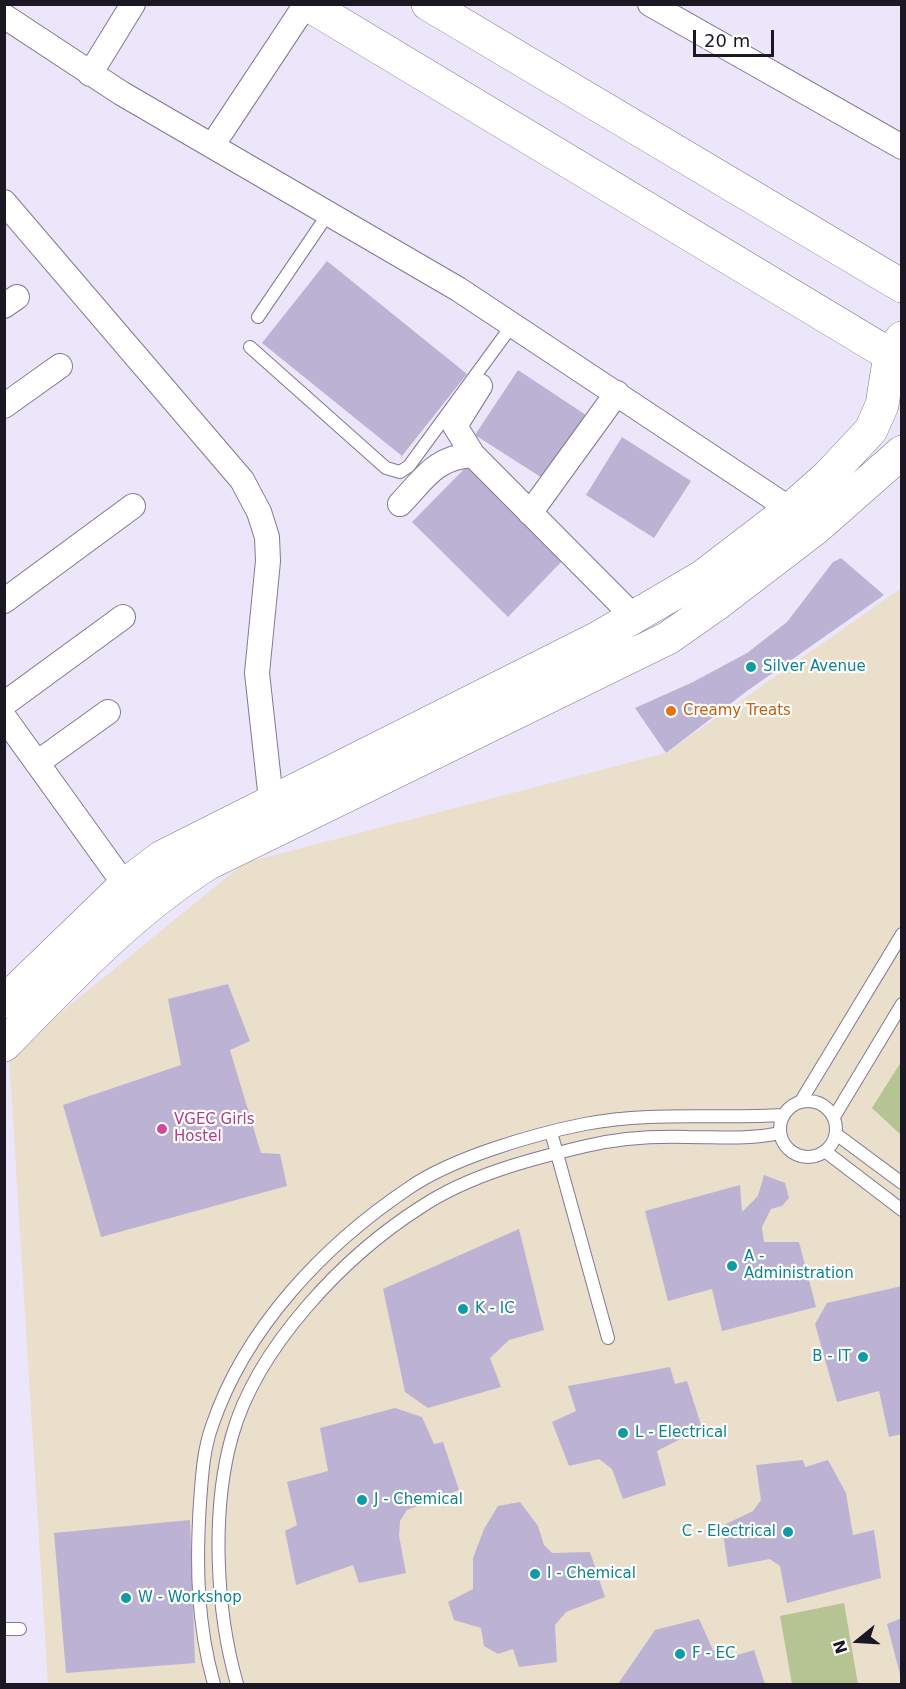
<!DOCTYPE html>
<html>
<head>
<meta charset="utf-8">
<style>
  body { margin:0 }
  #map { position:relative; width:906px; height:1689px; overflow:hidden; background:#ece6fb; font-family:"DejaVu Sans",sans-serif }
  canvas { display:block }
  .frame { position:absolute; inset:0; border:6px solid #1b1723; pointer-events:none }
  .north { position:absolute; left:828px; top:1611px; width:60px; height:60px; -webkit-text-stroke:4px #fff; paint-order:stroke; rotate:252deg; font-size:16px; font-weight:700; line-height:24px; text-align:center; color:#1b1723 }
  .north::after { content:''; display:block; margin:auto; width:21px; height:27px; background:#1b1723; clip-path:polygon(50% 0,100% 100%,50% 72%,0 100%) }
  .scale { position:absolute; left:693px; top:30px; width:81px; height:27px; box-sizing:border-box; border:3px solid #1b1723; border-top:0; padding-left:8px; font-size:18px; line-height:21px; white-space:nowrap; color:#1b1723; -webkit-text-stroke:4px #fff; paint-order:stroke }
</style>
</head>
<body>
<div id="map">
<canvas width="906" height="1689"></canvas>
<div class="frame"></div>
<div class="north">N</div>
<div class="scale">20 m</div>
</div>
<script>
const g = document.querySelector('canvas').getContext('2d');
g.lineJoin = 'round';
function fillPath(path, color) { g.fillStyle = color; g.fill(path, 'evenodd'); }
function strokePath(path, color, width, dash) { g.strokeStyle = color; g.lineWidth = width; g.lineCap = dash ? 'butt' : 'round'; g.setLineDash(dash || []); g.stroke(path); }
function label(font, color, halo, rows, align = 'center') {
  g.font = font + ' "DejaVu Sans",sans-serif'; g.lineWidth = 4.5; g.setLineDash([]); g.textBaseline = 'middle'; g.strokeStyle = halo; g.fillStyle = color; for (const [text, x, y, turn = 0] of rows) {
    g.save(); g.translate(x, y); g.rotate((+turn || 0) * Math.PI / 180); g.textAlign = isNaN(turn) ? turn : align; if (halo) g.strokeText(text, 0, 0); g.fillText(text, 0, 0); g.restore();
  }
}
const education = new Path2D(`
  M900,589L901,1684H48L9,1055L244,863L666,753Z`);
const green = new Path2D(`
  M901,1062V1135L872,1108Z
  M844,1603L858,1684H792L780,1616Z`);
const building = new Path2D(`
  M327,261L467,374L402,456L262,343Z
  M518,370L589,417L547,481L475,435Z
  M622,437L691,481L654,538L586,495Z
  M470,463L566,557L508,617L412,522Z
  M841,558L884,595L747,691L666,753L635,708L693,682L747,653L787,622L833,562Z
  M228,984L250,1041L230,1050L261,1153L280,1154L287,1186L101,1237L63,1105L181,1065L168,999Z
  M764,1175L785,1183L789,1198L782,1206L771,1209L762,1227L764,1242H799L816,1307L722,1331L712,1289L668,1301L645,1211L740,1185L742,1212L758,1196Z
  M519,1229L544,1330L509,1340L490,1358L501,1387L428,1408L405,1392L383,1289Z
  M902,1286V1434L889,1437L879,1391L837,1402L815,1324L827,1303Z
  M670,1367L675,1384L687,1381L702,1428L657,1451L666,1485L623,1499L612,1469L599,1459L569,1466L552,1422L576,1411L568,1386Z
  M395,1408L422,1417L434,1444L443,1442L459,1490L407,1510L400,1521L399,1536L406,1573L359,1583L353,1565L296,1585L285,1531L297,1525L287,1482L328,1471L320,1428Z
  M803,1460L805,1467L828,1460L846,1493L853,1535L874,1530L881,1578L787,1603L780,1566L770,1559L728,1567L722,1526L753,1511L761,1500L756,1465Z
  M520,1502L538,1526L544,1545L552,1553L590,1552L605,1597L566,1612L555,1625L557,1662L519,1667L513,1649L498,1654L484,1646L481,1628L454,1620L448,1602L473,1589V1558L484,1529L498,1506Z
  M190,1520L195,1663L66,1673L54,1533Z
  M902,1618V1678H901L887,1624Z
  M699,1619L713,1650L728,1658L754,1650L765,1684H618L655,1630Z`);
const service = new Path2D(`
  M258,317L328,214
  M250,347L386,468L400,472L409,466L513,324
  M780 1129a28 28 0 1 1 56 0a28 28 0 1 1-56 0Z
  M801,1101L902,934
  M834,1117L902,1004
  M551,1132L608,1338
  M836,1134L902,1183
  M826,1152L902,1210
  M4,1629H20
  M214,1684C197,1624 196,1565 200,1502C202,1477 203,1451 212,1426C245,1328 324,1245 409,1188C452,1158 534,1134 585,1124C652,1111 716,1119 783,1115
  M237,1684C216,1611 211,1511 232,1436C257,1347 344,1256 421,1207C469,1175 531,1159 586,1146C619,1138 654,1136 688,1137C721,1137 747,1140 780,1133`);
const minor = new Path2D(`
  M650,4L902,147
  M4,16L121,93L458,289L802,517
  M90,74L133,4
  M212,146L306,4
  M4,202L242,480L259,512L267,537L268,561L257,673L271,800
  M4,306L17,297
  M480,386L455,426L473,455L635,618
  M4,406L60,366
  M400,504C424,479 435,457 473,455
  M530,513L617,393
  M4,601L133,506
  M4,704L123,617
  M4,717L125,885
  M37,763L108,712`);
const secondary = new Path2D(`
  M4,1002L125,885L162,857L598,638L702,577L792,508L828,476L871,430L882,405L890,355L902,338
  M4,1045C68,980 130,913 207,864L668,638L718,603L816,528L902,452`);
const primary = new Path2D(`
  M307,4L902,362
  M428,4L902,286`);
const markers = [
  [751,667,6,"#0f9aa8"],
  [671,711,6,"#e8710a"],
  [162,1129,6,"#d1479c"],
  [732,1266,6,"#0f9aa8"],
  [463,1309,6,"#0f9aa8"],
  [863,1357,6,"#0f9aa8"],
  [623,1433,6,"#0f9aa8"],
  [362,1500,6,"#0f9aa8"],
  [788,1532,6,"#0f9aa8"],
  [535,1574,6,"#0f9aa8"],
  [126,1598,6,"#0f9aa8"],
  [680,1654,6,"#0f9aa8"]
];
const cultureNames = [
  ["Silver Avenue",763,667],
  ["A -",744,1257],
  ["Administration",744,1274],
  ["K - IC",475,1309],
  ["B - IT",851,1357,"right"],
  ["L - Electrical",635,1433],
  ["J - Chemical",374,1500],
  ["C - Electrical",776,1532,"right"],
  ["I - Chemical",547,1574],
  ["W - Workshop",138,1598],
  ["F - EC",692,1654]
];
const foodNames = [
  ["Creamy Treats",683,711]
];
const hotelNames = [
  ["VGEC Girls",174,1120],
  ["Hostel",174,1137]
];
fillPath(education, '#e9dfca');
fillPath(green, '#b6c494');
fillPath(building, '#bcb3d4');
strokePath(service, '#817897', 14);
strokePath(minor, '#817897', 26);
strokePath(secondary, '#817897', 34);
strokePath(primary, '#817897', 34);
strokePath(service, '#fff', 12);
strokePath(minor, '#fff', 24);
strokePath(secondary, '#fff', 33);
strokePath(primary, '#fff', 33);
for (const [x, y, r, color] of markers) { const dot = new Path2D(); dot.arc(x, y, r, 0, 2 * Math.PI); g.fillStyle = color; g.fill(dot); strokePath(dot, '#fff', 2); }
label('15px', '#0d838f', '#fff', cultureNames, 'left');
label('15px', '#c56008', '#fff', foodNames, 'left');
label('15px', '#b23c85', '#fff', hotelNames, 'left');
</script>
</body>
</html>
